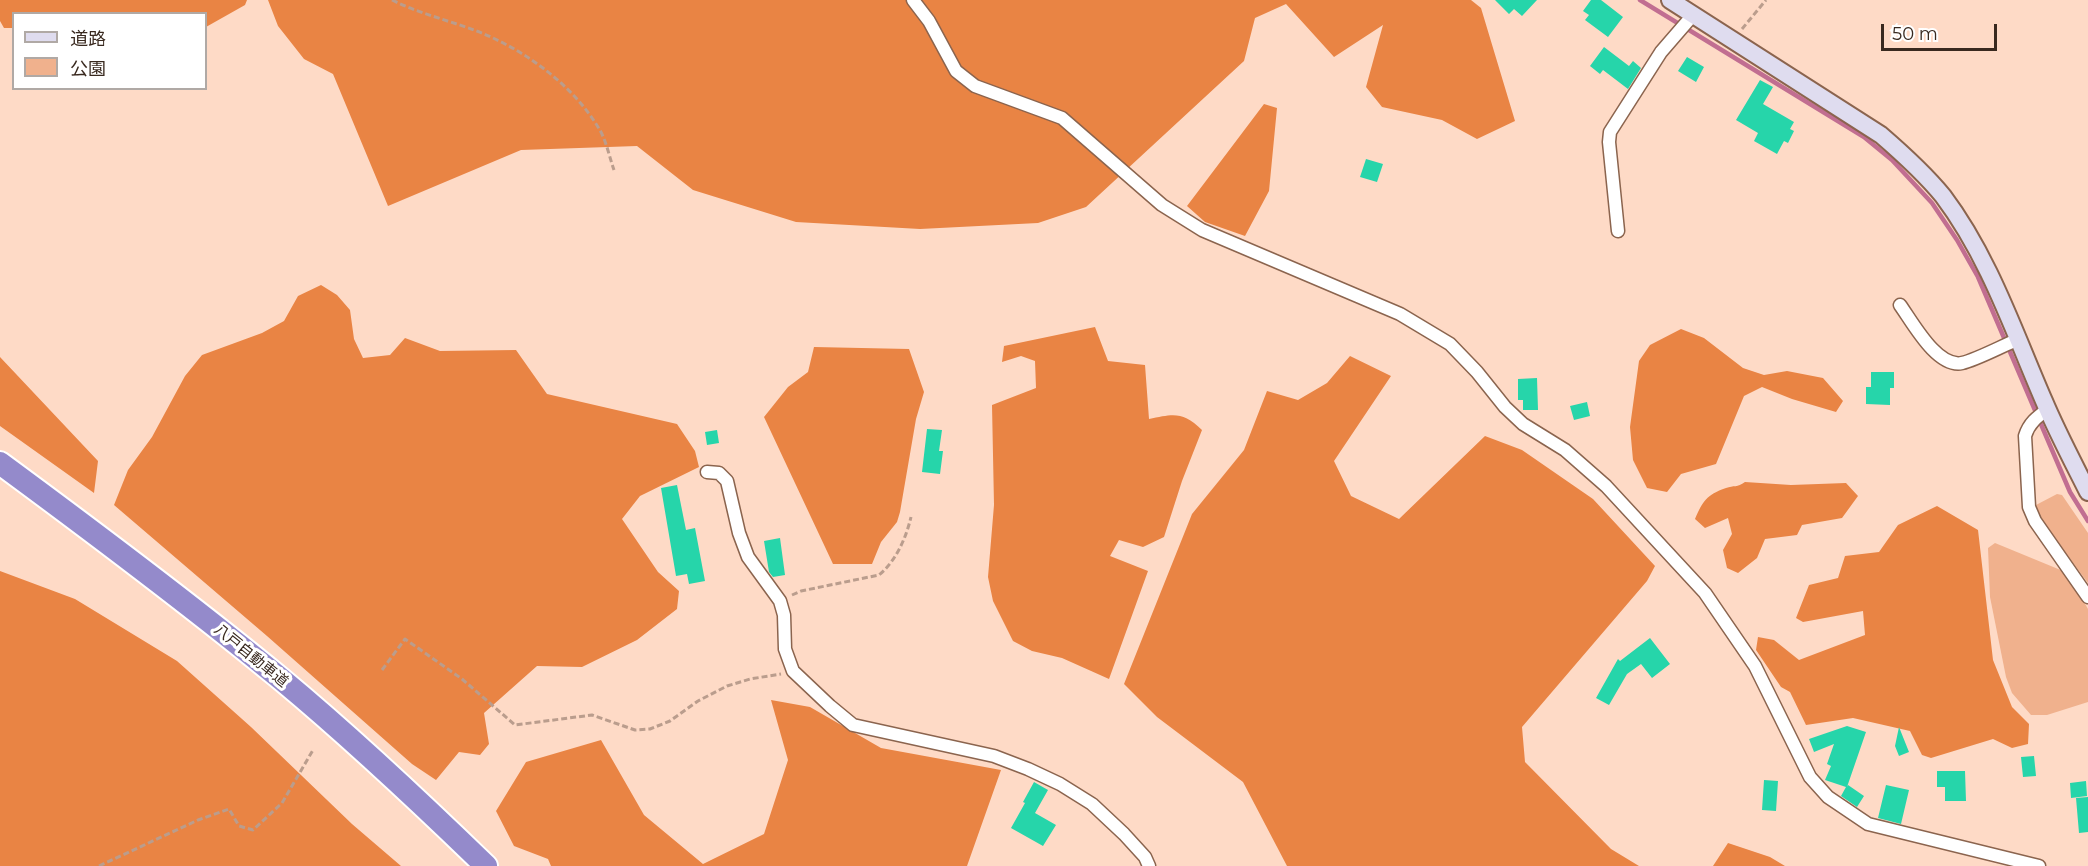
<!DOCTYPE html>
<html>
<head>
<meta charset="utf-8">
<style>
  body { margin:0 }
  #map { position:relative; width:2088px; height:866px; overflow:hidden; background:#fedac6; font-family:Montserrat,"Noto Sans JP",sans-serif }
  canvas { display:block }
  .legend { position:absolute; left:12px; top:12px; width:195px; height:78px; box-sizing:border-box; background:#fff; border:2px solid #b0a9a5; margin:0; padding:8px 10px; list-style:none; font-size:18px; color:#39291f }
  .legend li { display:flex; align-items:center; gap:12px; height:30px }
  .legend b { width:30px; border:2px solid #b0a9a5 }
  .scale { position:absolute; left:1881px; top:24px; width:116px; height:27px; box-sizing:border-box; border:3px solid #39291f; border-top:0; padding-left:8px; font-size:18px; line-height:21px; white-space:nowrap; color:#39291f; -webkit-text-stroke:4px #fff; paint-order:stroke }
</style>
</head>
<body>
<div id="map">
<canvas width="2088" height="866"></canvas>
<ul class="legend">
<li><b style="height:8px;background:#dfdcef"></b>道路</li>
<li><b style="height:16px;background:#f0b18d"></b>公園</li>
</ul>
<div class="scale">50 m</div>
</div>
<script>
const g = document.querySelector('canvas').getContext('2d');
g.lineJoin = 'round';
function fillPath(path, color) { g.fillStyle = color; g.fill(path, 'evenodd'); }
function strokePath(path, color, width, dash) { g.strokeStyle = color; g.lineWidth = width; g.lineCap = dash ? 'butt' : 'round'; g.setLineDash(dash || []); g.stroke(path); }
function label(font, color, halo, rows, align = 'center') {
  g.font = font + ' Montserrat,"Noto Sans JP",sans-serif'; g.lineWidth = 6; g.setLineDash([]); g.textBaseline = 'middle'; g.strokeStyle = halo; g.fillStyle = color; for (const [text, x, y, turn = 0] of rows) {
    g.save(); g.translate(x, y); g.rotate((+turn || 0) * Math.PI / 180); g.textAlign = isNaN(turn) ? turn : align; if (halo) g.strokeText(text, 0, 0); g.fillText(text, 0, 0); g.restore();
  }
}
const green = new Path2D(`
  M2057,494L2062,495L2088,533V583L2038,516L2036,505Z
  M1995,543L2063,571L2069,575L2088,609V702L2047,715H2031L2012,693L2006,677L1990,597L1988,548Z`);
const forest = new Path2D(`
  M0,0H247L245,5L206,27V14H14L13,28H4L0,21Z
  M268,0H1471L1481,8L1515,121L1477,139L1442,120L1382,107L1366,87L1383,25L1334,57L1286,4L1255,18L1244,61L1086,207L1038,223L920,229L796,222L693,190L637,146L521,150L388,206L333,74L304,59L278,26Z
  M1264,104L1277,108L1269,191L1245,236L1205,222L1187,206Z
  M321,285L337,295L350,310L354,339L363,358L390,355L405,338L440,351L516,350L547,394L677,424L695,451L699,467L640,496L622,519L658,572L679,591L677,609L637,640L582,667L537,666L484,713L489,744L480,755L459,752L436,780L412,764L267,636L114,505L128,470L152,437L185,376L202,355L262,333L284,321L298,296Z
  M1095,327L1108,361L1145,365L1149,419C1173,414 1183,411 1202,430L1182,481L1164,537L1143,547L1119,540L1110,556L1148,571L1109,679L1062,658L1032,651L1013,641L993,601L988,577L994,505L992,405L1036,388L1035,361L1021,356L1002,362L1004,346Z
  M1681,329L1704,338L1743,368L1764,375L1787,371L1823,378L1843,401L1836,412L1792,399L1762,387L1744,396L1716,464L1681,474L1667,492L1647,488L1633,460L1630,427L1639,361L1650,345Z
  M814,347L909,349L924,392L916,419L900,512L897,522L881,542L872,564H833L764,417L788,387L808,372Z
  M1350,356L1391,376L1334,461L1351,496L1399,519L1485,436L1522,450L1593,499L1655,566L1647,581L1522,727L1525,762L1611,849L1639,866H1287L1243,782L1157,717L1124,684L1192,514L1244,450L1267,391L1298,400L1327,383Z
  M0,357L98,461L94,493L0,426Z
  M1745,482L1791,485L1846,483L1858,496L1842,518L1802,525L1797,535L1765,539L1757,558L1738,573L1727,568L1723,550L1732,534L1728,518L1705,528L1695,519C1703,501 1706,495 1726,488C1734,485 1737,488 1745,482Z
  M1937,506L1978,530L1993,660L2012,707L2029,724L2028,744L2012,748L1993,739L1931,758L1922,755L1910,731L1853,718L1806,725L1790,692L1781,687L1756,650L1758,637L1774,640L1799,660L1865,635L1863,611L1803,622L1796,618L1809,585L1838,578L1845,556L1879,552L1898,525Z
  M0,571L75,599L177,661L251,727L352,824L401,866H0Z
  M771,700L810,707L881,748L1001,770L967,866H551L548,859L514,846L496,811L526,762L601,740L644,815L703,864L764,834L788,760Z
  M1728,843L1770,857L1785,866H1713Z`);
const stream = new Path2D(`
  M1640,0L1864,137L1892,160L1932,203L1957,240L1978,277L2070,492L2088,521`);
const building = new Path2D(`
  M1495,0H1537L1522,16L1514,9L1509,14Z
  M1591,0H1601L1623,17L1608,37L1585,20L1589,15L1583,11Z
  M1604,47L1629,66L1633,61L1641,68L1628,89L1603,70L1600,74L1590,66Z
  M1687,57L1704,67L1696,82L1678,71Z
  M1760,80L1773,87L1763,104L1794,122L1790,129L1794,131L1788,143L1784,141L1777,154L1754,141L1758,133L1736,120Z
  M1366,159L1383,164L1377,182L1360,177Z
  M1871,372H1894V388H1890V405L1866,404V387H1871Z
  M1537,378L1538,410H1523V400H1518V379Z
  M1587,402L1590,416L1574,420L1570,406Z
  M927,429L942,430L939,451H943L940,474L922,472Z
  M717,430L719,443L707,445L705,432Z
  M677,485L686,530L695,528L705,581L689,584L687,574L676,576L661,488Z
  M780,538L785,575L773,577L769,572L764,541Z
  M1650,638L1670,664L1652,678L1641,664L1627,674L1609,705L1596,698L1618,659L1620,661Z
  M1847,726L1866,732L1847,787L1848,785L1864,796L1857,807L1841,796L1846,787L1825,780L1831,766L1827,764L1834,744L1814,752L1809,739Z
  M1899,727L1909,752L1899,756L1895,746Z
  M2034,756L2036,776L2023,777L2021,757Z
  M1937,771H1965L1966,801H1945V787H1937Z
  M1764,780L1778,781L1776,811L1762,810Z
  M2086,781L2087,796L2071,798L2070,783Z
  M1034,782L1048,790L1035,813L1056,825L1043,846L1011,828L1025,803L1023,802Z
  M1886,785L1909,790L1901,824L1878,818Z
  M2088,797V832L2079,833L2076,798Z`);
const path = new Path2D(`
  M392,0C418,13 447,20 474,30C522,48 571,83 598,127C606,139 609,156 614,170
  M1742,29L1766,0
  M792,595L801,591L879,575C896,561 906,538 911,517
  M382,670L405,639L462,679L515,725L592,715L635,730L650,729L670,721L698,701L727,686L750,679L781,674
  M99,866L198,820L229,809L239,826L253,830L282,803L313,750`);
const street = new Path2D(`
  M913,0L929,21L956,71L975,86L1062,118L1162,205L1202,230L1400,314L1450,344L1477,372L1505,407L1523,424L1565,450L1606,486L1705,593L1755,666L1810,777L1828,797L1868,824L2039,866
  M1618,231L1609,142L1610,132L1661,52L1693,15
  M1900,305C1913,323 1937,368 1962,363C1976,360 2004,345 2019,339
  M2048,409C2037,417 2029,423 2025,436L2029,507L2035,521L2088,597
  M707,472L719,473L727,481L739,533L748,557L780,601L784,615L785,649L793,671L830,706L853,725L994,756L1028,769L1060,784L1092,804L1124,834L1145,857L1149,866`);
const secondary = new Path2D(`
  M1670,0L1881,135C1903,154 1925,174 1943,196C1989,257 2014,332 2044,401C2057,432 2073,462 2088,492`);
const highway = new Path2D(`
  M0,463C95,533 190,604 281,679C352,738 420,802 486,866`);
const streetNames = [
  ["八戸自動車道",251,656,39]
];
fillPath(green, '#f0b18d');
fillPath(forest, '#e98444');
strokePath(stream, '#c16e91', 4.5);
fillPath(building, '#26d5aa');
strokePath(street, '#8b644e', 15);
strokePath(secondary, '#8b644e', 20);
strokePath(highway, '#fff', 26);
strokePath(path, '#ba9d8d', 3, [6, 3]);
strokePath(street, '#fff', 12);
strokePath(secondary, '#dfdcef', 16);
strokePath(highway, '#948acb', 22);
label('15px', '#39291f', '#fff', streetNames);
</script>
</body>
</html>
